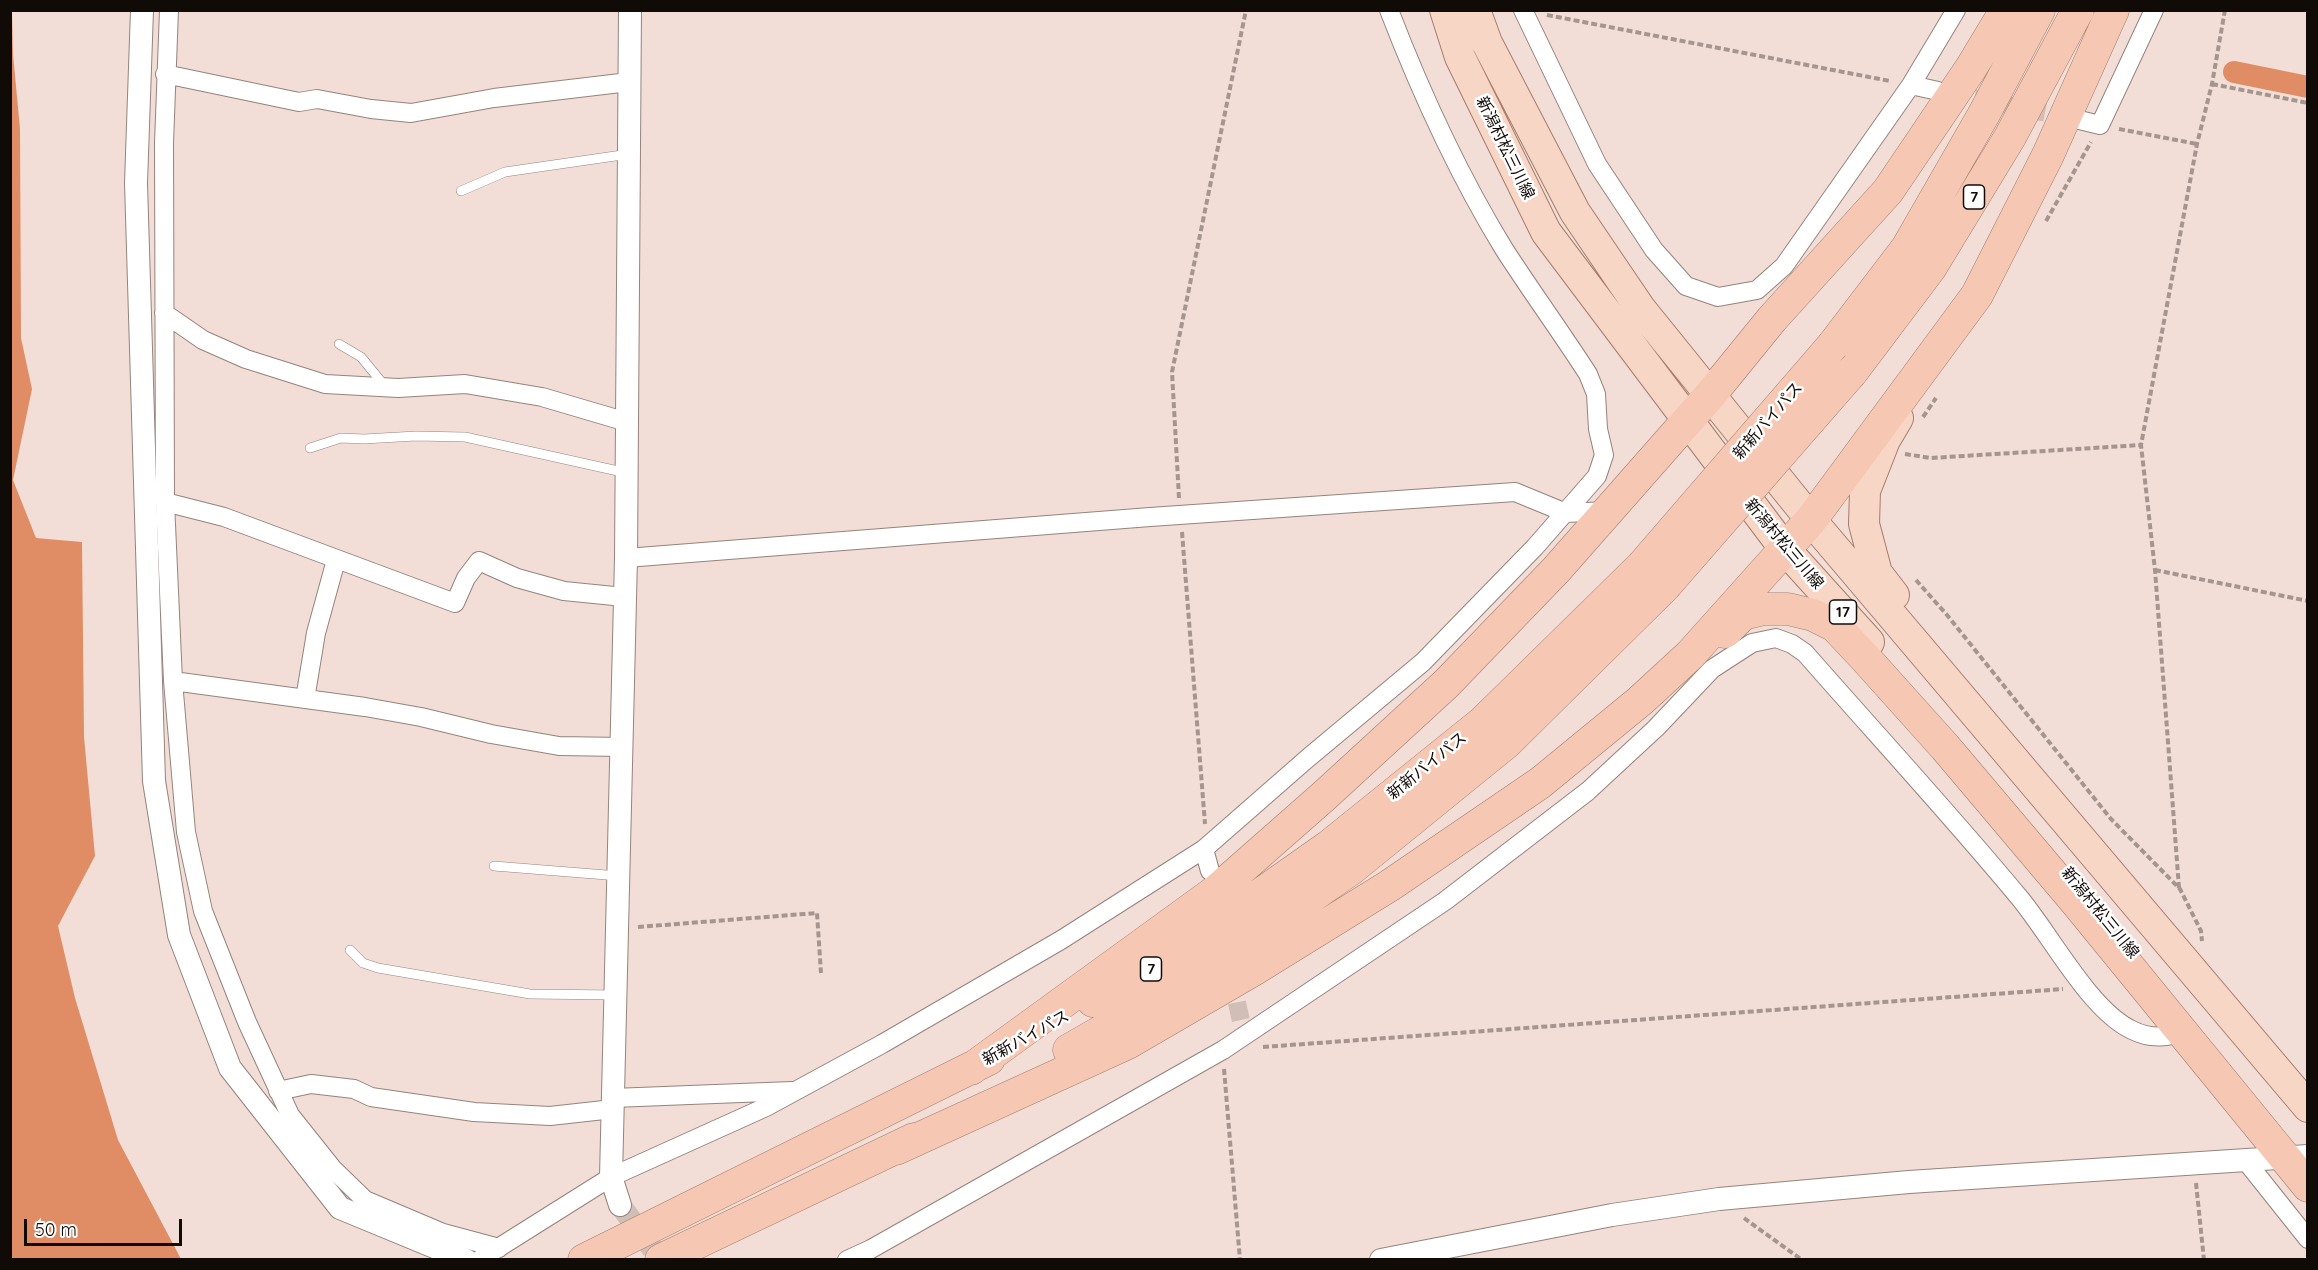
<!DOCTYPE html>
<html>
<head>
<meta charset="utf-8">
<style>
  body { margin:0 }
  #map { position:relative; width:2318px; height:1270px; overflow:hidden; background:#f2ded6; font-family:Quicksand,sans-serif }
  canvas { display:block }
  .frame { position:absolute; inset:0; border:12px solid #110b08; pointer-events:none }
  .scale { position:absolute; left:24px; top:1219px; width:158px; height:27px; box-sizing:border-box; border:3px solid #110b08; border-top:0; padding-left:8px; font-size:18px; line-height:21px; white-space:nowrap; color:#110b08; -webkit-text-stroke:4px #fff; paint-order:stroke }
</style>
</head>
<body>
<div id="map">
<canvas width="2318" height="1270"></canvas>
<div class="frame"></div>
<div class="scale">50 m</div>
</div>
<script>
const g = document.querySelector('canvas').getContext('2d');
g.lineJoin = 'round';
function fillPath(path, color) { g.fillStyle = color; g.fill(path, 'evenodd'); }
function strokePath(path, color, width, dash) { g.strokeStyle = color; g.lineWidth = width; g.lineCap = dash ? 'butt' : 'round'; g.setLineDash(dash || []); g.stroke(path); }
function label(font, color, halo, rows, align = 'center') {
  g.font = font + ' Quicksand,"Noto Sans JP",sans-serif'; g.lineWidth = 5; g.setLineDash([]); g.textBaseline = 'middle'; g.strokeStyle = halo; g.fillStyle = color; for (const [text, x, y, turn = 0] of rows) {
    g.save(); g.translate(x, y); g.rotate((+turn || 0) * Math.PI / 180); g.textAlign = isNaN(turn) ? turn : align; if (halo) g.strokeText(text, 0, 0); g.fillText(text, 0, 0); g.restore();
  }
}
const water = new Path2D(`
  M10,11H12L13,54L20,129L21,338L32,389L13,480L36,538L82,542L84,737L95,856L58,926L75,998L118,1140L181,1259H11Z`);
const canal = new Path2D(`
  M2234,72L2308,87`);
const minorTunnel = new Path2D(`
  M1948,93L2071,118
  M1231,976L1243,1030`);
const tertiaryTunnel = new Path2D(`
  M620,1205L661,1260`);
const path = new Path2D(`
  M1547,15L1890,81
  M2212,84L2308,103
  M2119,129L2197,144
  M2046,221L2091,142
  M1923,417L1936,398
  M1905,454L1931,458L2141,445
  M1179,498L1172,372L1246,10
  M1182,532L1205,824
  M2155,570L2308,601
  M1916,580L1947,615L2111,819L2180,889L2201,931L2202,941
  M2179,888L2155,570L2141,445L2197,144L2212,84L2225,10
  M638,927L817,913L821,973
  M1263,1047L2063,989
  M1224,1069L1240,1260
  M2196,1183L2204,1260
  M1744,1218L1802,1260`);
const service = new Path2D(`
  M461,191L505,172L629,154
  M339,344L361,357L384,385
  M310,448L341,438L364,439L416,436L465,437L627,473
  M494,866L619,876
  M350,950L363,963L378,968L530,994L616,995`);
const minor = new Path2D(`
  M169,10L164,143L165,502L173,681L186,832L203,911L247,1022L290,1115L333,1169L365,1200L443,1233L499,1248
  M1523,10L1597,164L1654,250L1686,286L1718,297L1757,290L1784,266L1911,85L1956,10
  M165,74L299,102L317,99L371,109L411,113L494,98L629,82
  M1911,85L1938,91
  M2071,118L2100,125L2154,10
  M164,313L203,340L246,359L325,384L398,388L465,384L542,397L627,422
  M165,502L224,517L455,603L466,578L479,561L517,578L564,591L624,597
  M626,558L1150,517L1515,492L1566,513L1607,511
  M173,681L365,707L421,717L491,734L559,746L622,747
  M305,699L316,633L336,560
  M1204,849L1210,871
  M278,1091L311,1084L354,1089L371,1097L474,1112L550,1116L613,1109
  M613,1098L792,1091
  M2245,1160L2308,1239
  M479,1260L611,1177L766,1107L882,1044L1061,940L1204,849L1308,758L1423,662L1535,547L1597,476L1604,455L1598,429L1596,394L1588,374C1561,332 1531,291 1504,249C1458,174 1421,93 1389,10
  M847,1260L871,1249L1223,1050L1445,901L1588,791L1656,728L1712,669L1752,643L1776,638L1792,644L1805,653C1876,734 1949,813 2018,896C2049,932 2089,1010 2132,1030C2151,1040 2169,1037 2189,1031`);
const tertiary = new Path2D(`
  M142,10L136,183L154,781L179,935L230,1068L340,1208L466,1260
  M620,1205L611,1177L626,558L630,10
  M1381,1260L1612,1215L1719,1199L1909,1182L2308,1156`);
const primary = new Path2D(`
  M1445,10L1460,57L1546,232L1784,548L1869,642
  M1475,10L1487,43L1575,212L1640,308L1811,520L2308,1107
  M1894,595L1877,573L1864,524L1865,491L1885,440L1898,418`);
const trunk = new Path2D(`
  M1833,345L1907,248L1984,114L2039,10
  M1851,373L1931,267L2010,137L2078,10
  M1725,632L1743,614L1764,609H1788L1813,615L1835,626L1866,659L1945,747L2076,902L2308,1186
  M1093,1001L1173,956L1329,846L1483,722L1642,566
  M1069,1050L1191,980L1351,869L1506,743L1665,586
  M971,1069L1216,891L1324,796L1446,684L1556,570L1711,394L1772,319L1888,191L1971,68L2006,10
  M896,1149L1128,1043L1255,969L1389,886L1540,783L1640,701L1690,655L1811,520L1977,295L2048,155L2113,10
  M584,1260L989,1059
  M661,1260L914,1139`);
const trunkBridge = new Path2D(`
  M1642,566L1833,345
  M1665,586L1851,373`);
const shields = [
  [1974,197,21],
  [1843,612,27],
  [1151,969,21]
];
const shieldNames = [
  ["7",1974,197],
  ["17",1843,612],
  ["7",1151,969]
];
const streetNames = [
  ["新潟村松三川線",1505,148,64],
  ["新新バイパス",1768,421,-49],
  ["新潟村松三川線",1784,544,50],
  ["新新バイパス",1427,766,-39],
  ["新潟村松三川線",2100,913,51],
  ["新新バイパス",1026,1038,-29]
];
fillPath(water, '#e08c65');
strokePath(canal, '#e08c65', 22);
strokePath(minorTunnel, '#d0beb7', 18, [18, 9]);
strokePath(tertiaryTunnel, '#d0beb7', 22, [22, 11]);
strokePath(service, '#95837c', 10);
strokePath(minor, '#95837c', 20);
strokePath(tertiary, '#95837c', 24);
strokePath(primary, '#a47d6b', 32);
strokePath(trunk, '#a47d6b', 33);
strokePath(path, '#a5958f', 4, [6, 3]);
strokePath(service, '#fff', 9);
strokePath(minor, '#fff', 18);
strokePath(tertiary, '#fff', 22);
strokePath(primary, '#f8d6c6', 30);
strokePath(trunk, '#f6c8b3', 32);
strokePath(trunkBridge, '#a47d6b', 33, []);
strokePath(trunkBridge, '#f6c8b3', 32);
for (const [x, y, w] of shields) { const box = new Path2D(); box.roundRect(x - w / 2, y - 12, w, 24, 4.5); g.fillStyle = '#fff'; g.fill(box); strokePath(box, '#110b08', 1.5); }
label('bold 15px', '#110b08', null, shieldNames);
label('16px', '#110b08', '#fff', streetNames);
</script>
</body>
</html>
